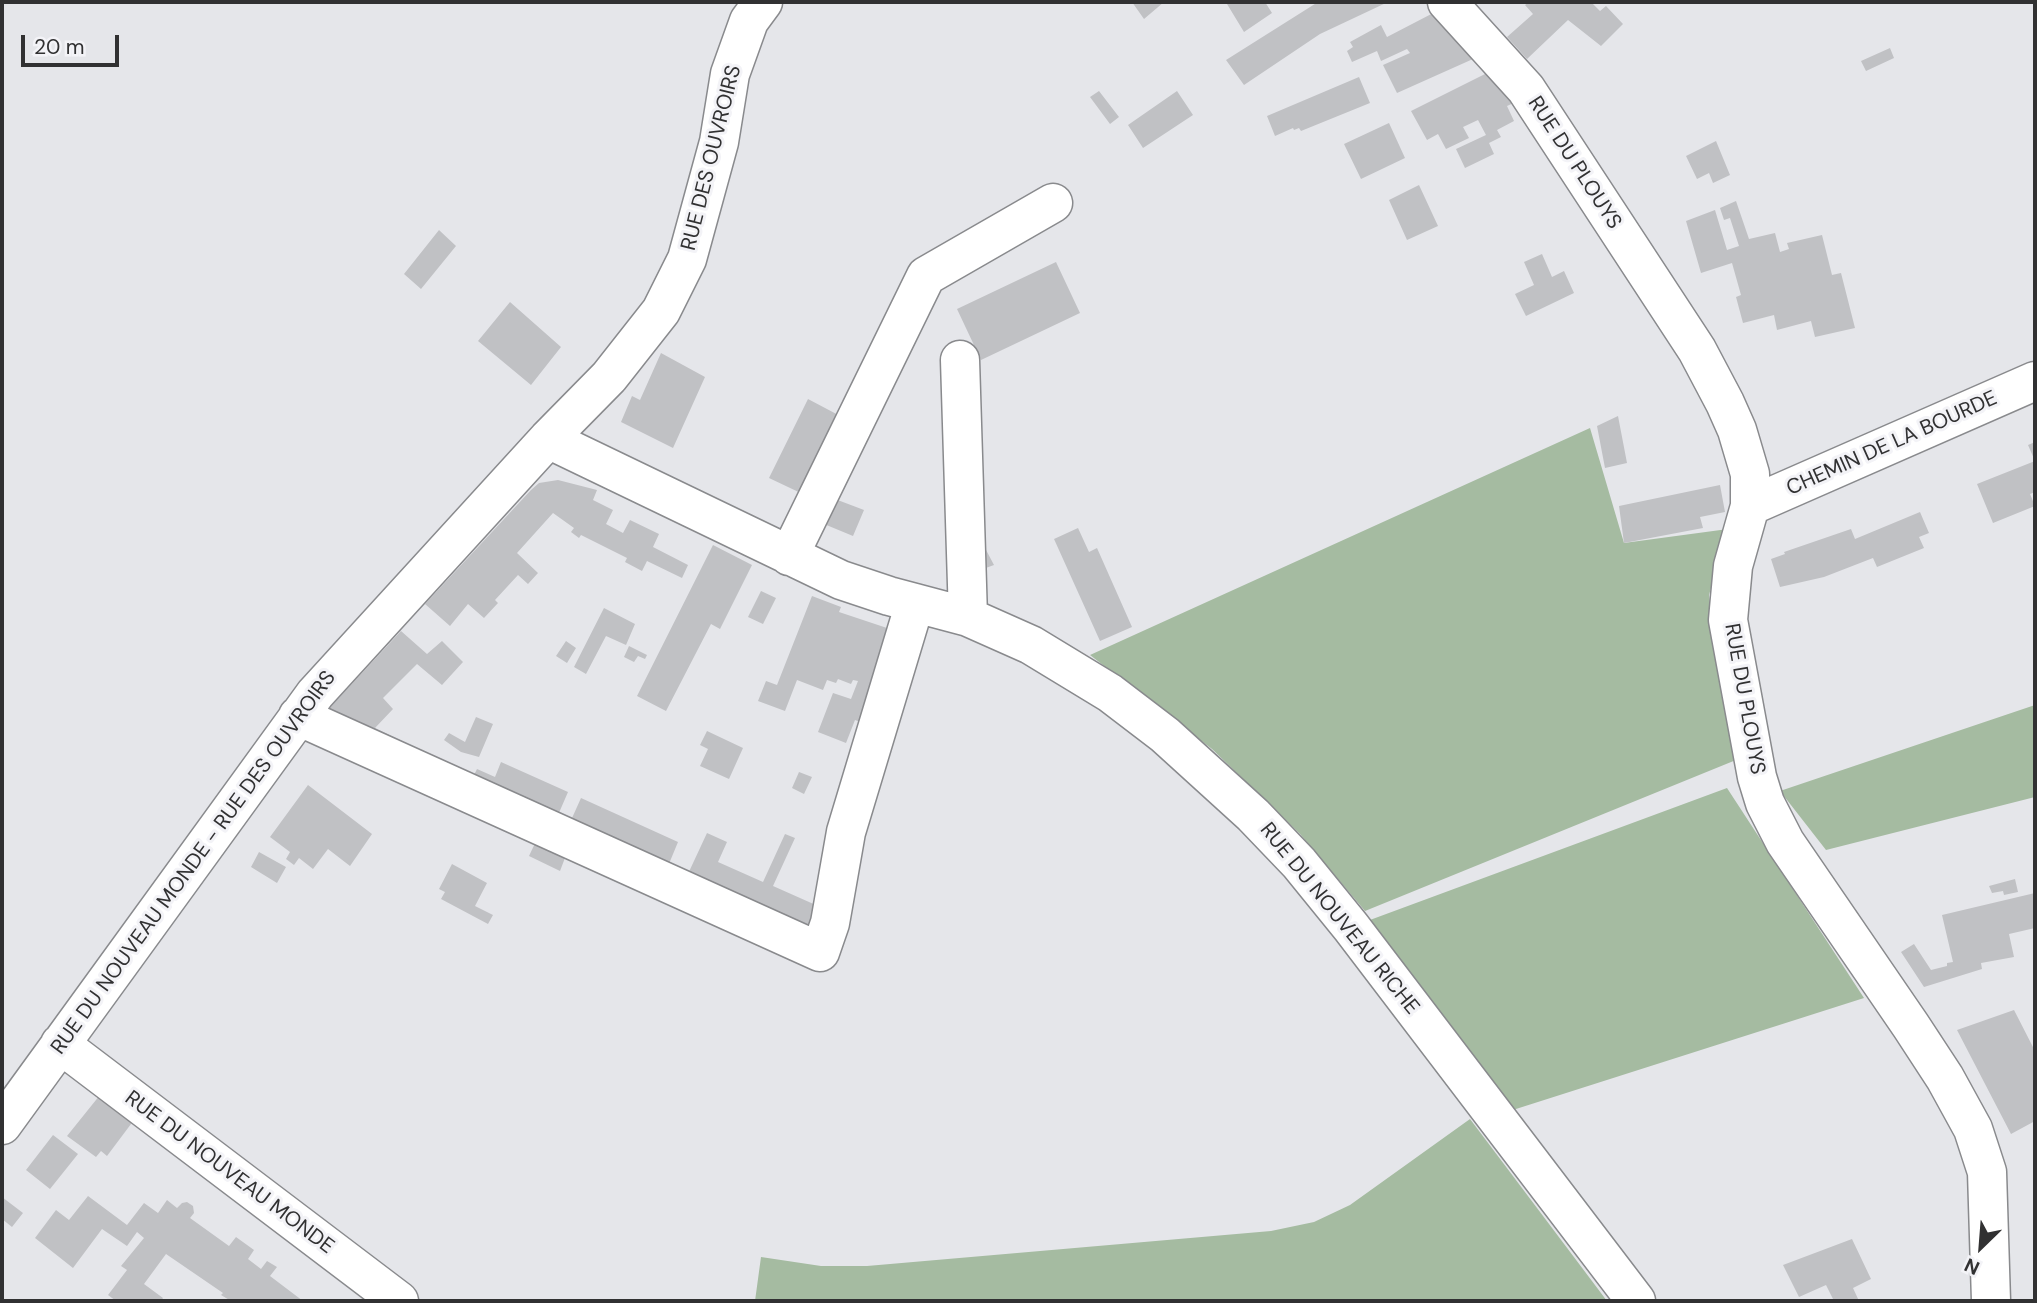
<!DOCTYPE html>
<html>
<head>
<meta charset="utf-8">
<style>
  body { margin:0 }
  #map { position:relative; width:2037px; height:1303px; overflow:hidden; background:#e5e6ea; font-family:"DM Sans",sans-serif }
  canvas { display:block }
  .frame { position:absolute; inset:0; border:4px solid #313132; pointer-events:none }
  .north { position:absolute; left:1946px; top:1212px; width:70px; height:70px; -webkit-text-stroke:5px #f3f3f7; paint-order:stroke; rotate:205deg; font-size:19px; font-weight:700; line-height:28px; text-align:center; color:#313132 }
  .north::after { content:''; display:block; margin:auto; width:24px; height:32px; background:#313132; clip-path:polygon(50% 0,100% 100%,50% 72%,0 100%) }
  .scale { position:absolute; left:21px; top:35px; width:98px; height:32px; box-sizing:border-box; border:4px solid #313132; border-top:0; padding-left:9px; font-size:21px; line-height:24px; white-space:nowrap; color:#313132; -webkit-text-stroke:5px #f3f3f7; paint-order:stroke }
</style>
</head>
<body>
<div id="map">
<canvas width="2037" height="1303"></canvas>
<div class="frame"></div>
<div class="north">N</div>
<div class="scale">20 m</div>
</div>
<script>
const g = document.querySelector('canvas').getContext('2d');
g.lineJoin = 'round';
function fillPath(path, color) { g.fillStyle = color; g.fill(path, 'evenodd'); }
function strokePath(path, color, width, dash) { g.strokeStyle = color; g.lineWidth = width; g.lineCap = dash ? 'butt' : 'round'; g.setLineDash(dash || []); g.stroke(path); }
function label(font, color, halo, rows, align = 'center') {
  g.font = font + ' "DM Sans",sans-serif'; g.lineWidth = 6; g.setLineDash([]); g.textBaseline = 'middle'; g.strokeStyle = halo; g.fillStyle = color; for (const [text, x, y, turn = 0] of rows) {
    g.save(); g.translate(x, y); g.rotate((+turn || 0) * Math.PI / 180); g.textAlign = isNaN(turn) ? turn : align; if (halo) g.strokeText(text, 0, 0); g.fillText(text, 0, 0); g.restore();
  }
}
const green = new Path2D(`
  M1590,428L1624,543L1728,529L1709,595L1719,679L1736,760L1365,911L1300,834L1212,749L1090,655Z
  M2035,705V797L1826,850L1780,791Z
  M1727,788L1864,998L1494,1116L1351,927Z
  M1470,1119L1607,1301H755L761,1257L821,1266H867L1271,1231L1314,1222L1350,1205Z`);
const building = new Path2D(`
  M1132,2H1164L1144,19Z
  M1230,2H1265L1272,13L1244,32L1227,4Z
  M1318,2H1388L1320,34L1244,85L1226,60Z
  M1529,2H1591L1600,11L1606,6L1623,24L1601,46L1568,20L1527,59L1507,37L1533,14L1525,5Z
  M1439,10L1473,59L1397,93L1383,65L1410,53L1407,49L1381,61L1377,51L1352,62L1347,51L1353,47L1350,42L1381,25L1387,37Z
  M1890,48L1894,58L1866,71L1861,61Z
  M1501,66L1518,101L1507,106L1514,121L1497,130L1501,137L1489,143L1494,154L1465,168L1456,149L1486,135L1478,120L1463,127L1469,138L1446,149L1438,134L1427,140L1411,111Z
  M1359,77L1370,103L1301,131L1299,128L1294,130L1293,128L1275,136L1267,116Z
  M1099,91L1119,117L1110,124L1090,97Z
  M1177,91L1193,115L1143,148L1128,125Z
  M1389,123L1405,158L1361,179L1344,144Z
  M1716,141L1730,175L1713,183L1709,173L1697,179L1686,156Z
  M1419,185L1438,226L1407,240L1389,200Z
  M1736,201L1749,239L1775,233L1780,252L1789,249L1787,243L1822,235L1832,275L1841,273L1855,328L1815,337L1811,321L1777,330L1774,315L1743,323L1736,297L1741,295L1732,263L1701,273L1686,221L1715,210L1727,250L1739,246L1730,218L1724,220L1720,208Z
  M439,230L456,246L421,289L404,274Z
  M1542,254L1552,277L1564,271L1574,293L1526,316L1515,294L1534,285L1524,262Z
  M1056,262L1080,313L981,360L957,309Z
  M510,302L561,347L531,385L478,341Z
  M661,353L705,377L673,448L621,422L632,396L640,400Z
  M808,399L844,418L807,496L769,478Z
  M1618,416L1627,463L1605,468L1597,426Z
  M2035,442V492L2030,494L2035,506L1993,523L1977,484L2035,461L2028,445Z
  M558,480L597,490L593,500L613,510L606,524L623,533L630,520L659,534L653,547L688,565L682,578L647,561L642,571L625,562L627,558L581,535L579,538L571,532L574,528L553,513L517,553L538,573L528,584L518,575L495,600L498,603L484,618L468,604L450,626L425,604L531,490L539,483Z
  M1720,485L1725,512L1700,517L1703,528L1624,543L1619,506Z
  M835,499L864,510L853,536L824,524Z
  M1920,512L1929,533L1919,537L1924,548L1877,567L1873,558L1824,577L1780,587L1771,559L1785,554L1784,552L1851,529L1855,539Z
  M1078,528L1089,552L1097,548L1132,627L1100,641L1054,539Z
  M713,545L752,565L720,629L711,624L666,711L637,696Z
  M985,548L994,565L983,569Z
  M761,591L776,598L763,624L748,617Z
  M812,596L841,607L839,612L896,631L863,723L855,720L846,743L818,732L833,693L851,699L858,681L853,680L851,684L838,679L836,683L827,680L823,690L797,680L785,711L758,701L766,681L777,685Z
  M604,608L635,624L626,645L606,636L586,674L574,667Z
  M401,631L427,654L442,641L463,662L442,685L417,664L383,698L393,709L375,728L402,741L396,754L323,715Z
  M566,641L576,648L567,663L556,656Z
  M629,646L647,655L645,659L638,656L634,662L624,657Z
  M476,717L493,724L479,757L461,752L444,740L449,733L465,742Z
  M707,731L743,748L729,779L700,766L708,749L700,745Z
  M501,762L568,792L555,822L470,783L477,769L495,777Z
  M799,772L812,777L804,794L792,788Z
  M308,785L372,834L350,866L328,849L313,869L299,858L294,865L286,859L290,852L270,837Z
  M581,798L678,842L666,871L568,827Z
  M707,833L727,842L718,862L763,882L785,834L795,838L773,886L827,910L813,939L687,876Z
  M538,837L568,850L560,871L529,856Z
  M259,852L286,867L277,883L251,867Z
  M452,864L487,883L475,906L493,915L488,924L441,899L445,892L439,889Z
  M2015,879L2018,892L2004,895L2003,891L1992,893L1989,886Z
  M2035,893V928L2009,934L2014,957L1981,963L1982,969L1924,987L1901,952L1914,944L1931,970L1947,966V963L1953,962L1942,915Z
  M2014,1010L2035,1051V1121L2011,1134L1957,1030Z
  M104,1090L137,1116L107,1156L101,1151L96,1157L67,1136Z
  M53,1135L78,1154L50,1189L26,1170Z
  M88,1196L127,1225L144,1203L158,1213L167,1200L177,1208L182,1203L187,1202L193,1206L194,1213L190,1218L229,1246L236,1237L254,1250L248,1259L261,1269L267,1261L277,1267L270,1276L303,1301H231L221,1295L223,1293L166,1254L144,1284L163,1298L161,1301H116L108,1295L127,1270L121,1266L144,1238L137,1232L127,1246L102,1229L73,1268L35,1238L56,1210L69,1220Z
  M2,1197L23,1213L12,1227L2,1219Z
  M1852,1239L1871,1279L1853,1288L1859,1301H1834L1826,1285L1799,1297L1783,1265Z`);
const minor = new Path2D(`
  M1447,2L1526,89L1697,350L1725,403L1737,430L1750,474V506L1733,566L1728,620L1757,777L1765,803L1785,842L1911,1026L1945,1078L1973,1129L1987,1172L1991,1301
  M548,439L841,580L889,596L968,617L960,360
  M1750,506L2035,381
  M789,556L926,276L1053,203
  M968,617L1031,645L1110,693L1165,735L1253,815L1299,863L1351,927L1636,1301
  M298,716L820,952L830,923L846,832L915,603
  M60,1044L399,1301
  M2,1125L315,694L548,439L609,377L661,311L687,259L719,142L730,74L749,21L763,2`);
const streetNames = [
  ["RUE DES OUVROIRS",712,158,-76],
  ["RUE DU PLOUYS",1574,163,57],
  ["CHEMIN DE LA BOURDE",1892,444,-24],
  ["RUE DU PLOUYS",1744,699,80],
  ["RUE DU NOUVEAU MONDE - RUE DES OUVROIRS",194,863,-54],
  ["RUE DU NOUVEAU RICHE",1339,919,51],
  ["RUE DU NOUVEAU MONDE",229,1173,37]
];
fillPath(green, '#a5bba1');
fillPath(building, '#c0c1c4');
strokePath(minor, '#898a8d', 41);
strokePath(minor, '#fff', 38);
label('21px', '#313132', '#f3f3f7', streetNames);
</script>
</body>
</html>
